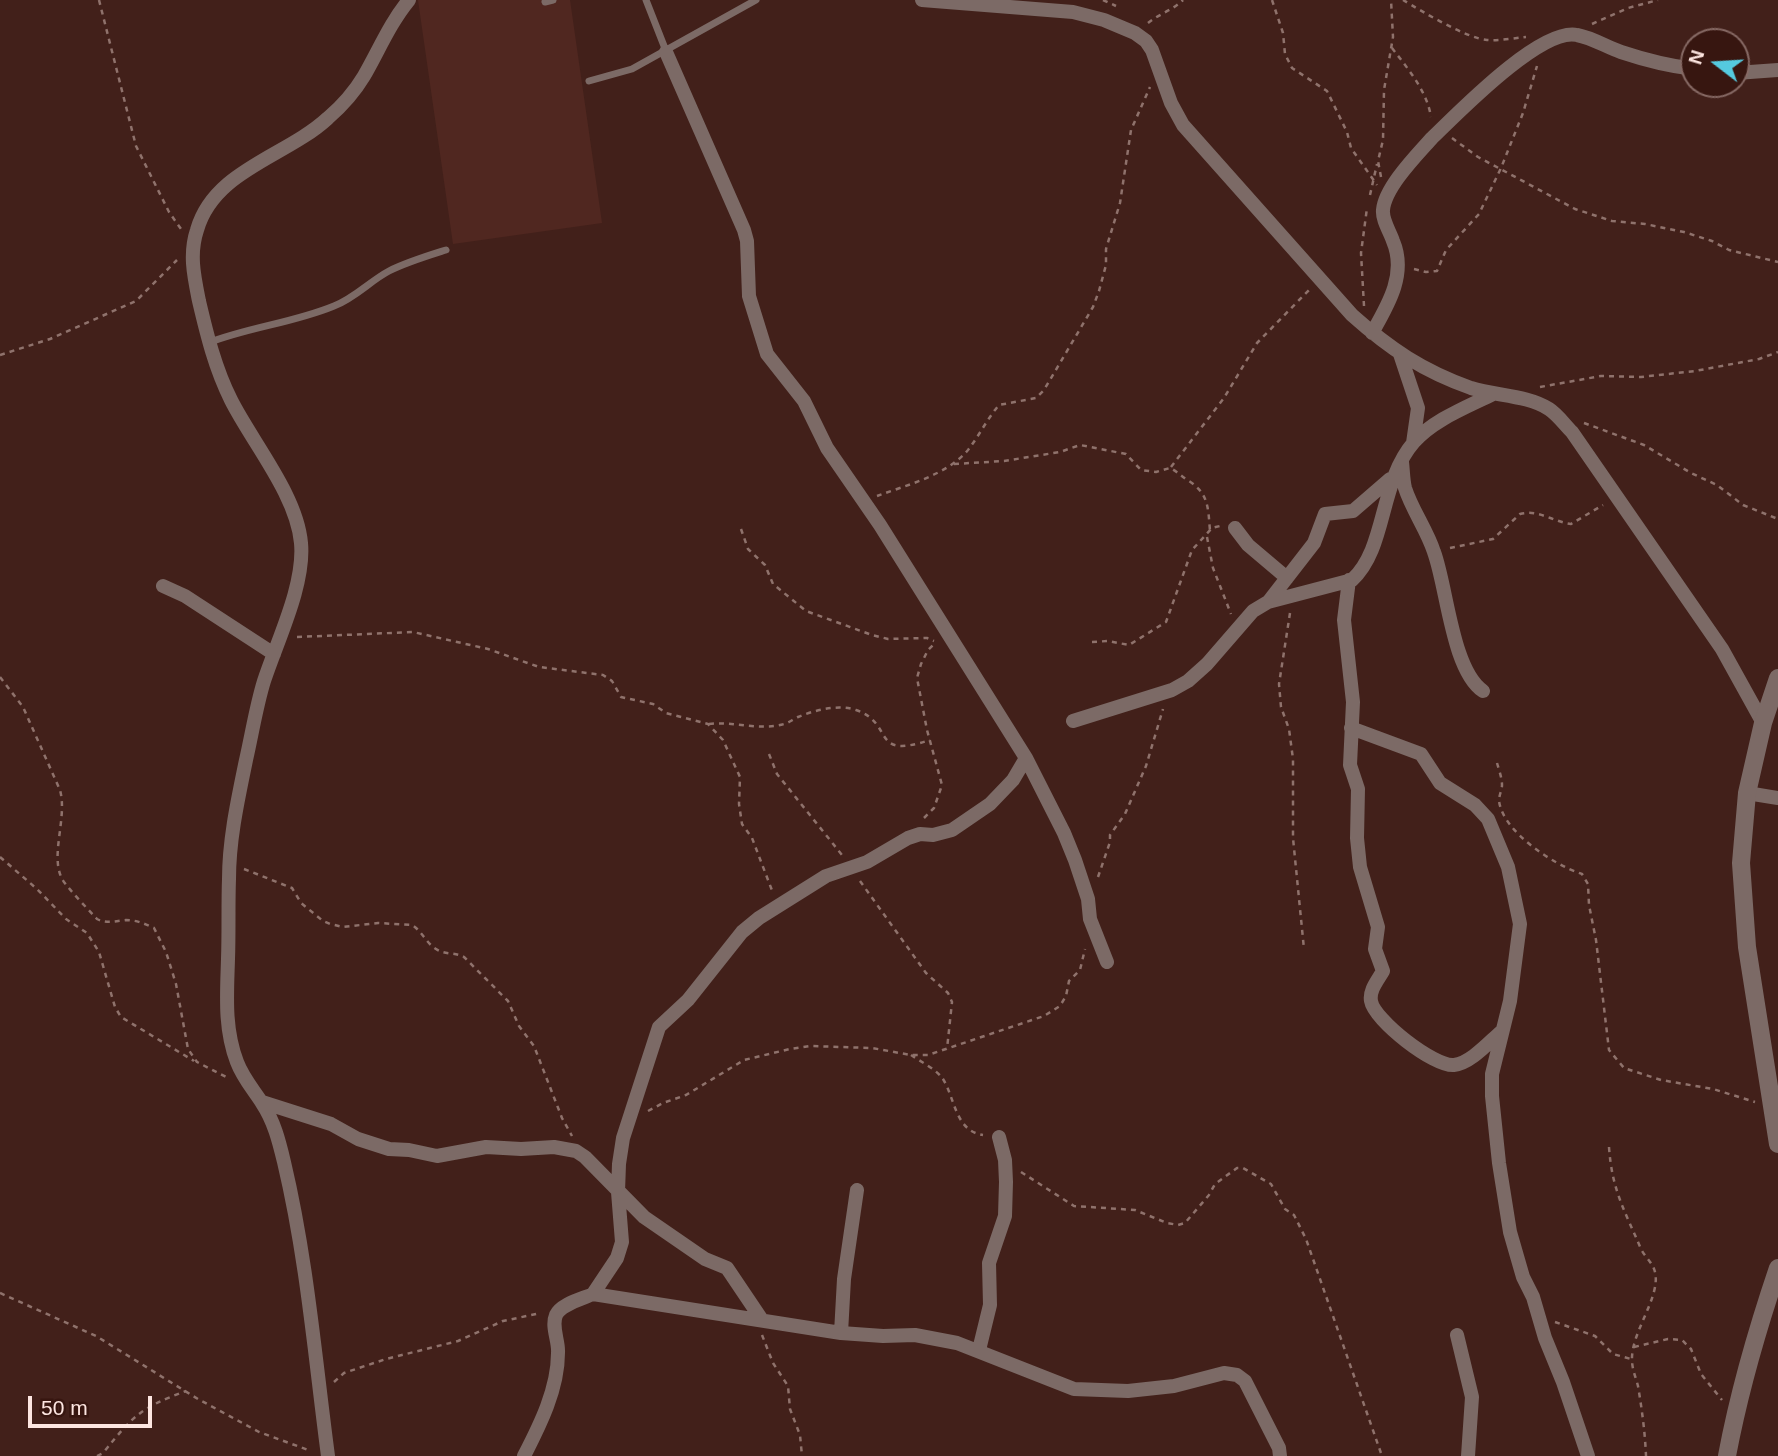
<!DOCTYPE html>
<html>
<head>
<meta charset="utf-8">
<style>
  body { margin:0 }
  #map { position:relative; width:1778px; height:1456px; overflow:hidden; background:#42201a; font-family:Arial,sans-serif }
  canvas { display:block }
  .north { position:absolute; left:1680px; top:28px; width:70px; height:70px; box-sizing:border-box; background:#371610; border:2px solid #866964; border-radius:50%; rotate:287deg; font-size:19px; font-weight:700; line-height:28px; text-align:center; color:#fde6e1 }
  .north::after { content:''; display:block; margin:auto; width:24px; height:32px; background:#55cadf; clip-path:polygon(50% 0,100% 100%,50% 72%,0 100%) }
  .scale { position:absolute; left:28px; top:1396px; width:124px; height:32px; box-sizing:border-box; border:4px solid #fde6e1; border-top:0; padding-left:9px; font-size:21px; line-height:24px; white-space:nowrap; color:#fde6e1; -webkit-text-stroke:5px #371610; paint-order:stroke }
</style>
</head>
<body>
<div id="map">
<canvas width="1778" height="1456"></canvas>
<div class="north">N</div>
<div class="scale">50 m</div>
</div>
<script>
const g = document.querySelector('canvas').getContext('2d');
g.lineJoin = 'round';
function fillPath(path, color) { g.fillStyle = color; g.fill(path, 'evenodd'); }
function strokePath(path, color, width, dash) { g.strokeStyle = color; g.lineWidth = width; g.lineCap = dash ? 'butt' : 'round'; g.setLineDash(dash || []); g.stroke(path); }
const built = new Path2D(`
  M418,0H570L602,223L453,244Z`);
const path = new Path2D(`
  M99,0L136,146L169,212L181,229
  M1103,0L1116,6
  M1272,0L1283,33L1285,54L1292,68L1327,91L1347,132L1351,148L1377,185
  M1403,0C1423,12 1466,38 1487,40C1500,41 1514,38 1526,37
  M1148,23C1159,14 1173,10 1183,0
  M1592,24L1628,8L1658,0
  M1392,48C1408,69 1427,91 1431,117
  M1452,138L1478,157L1575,209L1612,221L1645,224L1684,232L1712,241L1729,250L1778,262
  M1381,177L1378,161L1383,140L1384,90L1393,37L1391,0
  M1370,195L1377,164
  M1414,269L1426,272L1437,271L1446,250L1479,214L1501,168L1523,113L1537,66
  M1364,306L1361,253L1367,208
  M0,355L50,339L136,301L177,260
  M1540,387L1601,376L1641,377L1695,371L1759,359L1778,352
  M1584,423L1644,445L1691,473L1717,485L1743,505L1778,519
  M954,464L1004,461L1060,452L1080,445L1126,454L1141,470L1156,472L1170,468C1177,471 1182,477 1189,481C1209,494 1208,508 1210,531
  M1171,467L1224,398L1257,343L1310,289
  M877,496C907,485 947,475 968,450C979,436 987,419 999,405L1036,398L1044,390L1093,307L1099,291L1106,265V249L1120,203L1131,130L1150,87
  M741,529L748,549L765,565L773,584L806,611L872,635L888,639L927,638L934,641
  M1207,537L1213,568L1231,614
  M1450,548L1493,539L1520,514C1538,509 1554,522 1571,524L1603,505
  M1290,613L1279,684L1281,707L1289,729L1293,759V838L1304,949
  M297,637L413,632L488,649L539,667L603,675L612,681L621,697L653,704L666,713L708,724L723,740L740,777L739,804L742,824L752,838L773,893
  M1092,642L1108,641L1129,645L1166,622L1192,550L1212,528L1220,526
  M0,677L23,707L60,790C68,819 48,859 64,882C74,895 86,907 97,919C107,924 116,921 126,920C137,920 145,924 154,928L166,952L176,984L188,1049L197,1062L228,1078
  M709,724C733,721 760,731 784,724C789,723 793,719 798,717C815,710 838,704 856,710C896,724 869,760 930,740
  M769,754L777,774L842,855
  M1497,763C1499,770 1502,778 1502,785C1502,790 1499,795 1499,801C1503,832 1554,865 1582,874L1588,884L1589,905L1596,940L1609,1050L1624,1068L1661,1080L1713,1089L1755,1102
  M924,818L934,808L942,785L927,730L917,678L921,664L928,650L935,643
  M0,857L37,889L66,919L87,933L99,952L115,1007L121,1017L194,1061
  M244,869L292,888L301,903L323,921L330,924L343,927L378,923L412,925C422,931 426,943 436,949C445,955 455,952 464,957L508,1001L519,1026L534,1046L562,1118L572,1136
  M1098,877L1110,842V835L1125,814L1146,766L1163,709
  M860,881L926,973L948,993L952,1002L947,1049
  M911,1055C921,1062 936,1069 943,1079C955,1098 955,1131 983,1135
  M648,1111L663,1103L686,1095L744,1060L790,1049L810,1046L872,1048L911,1055H928L1044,1016L1060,1006L1066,996L1069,981L1080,970L1085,949
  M1609,1147C1612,1191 1625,1211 1641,1249C1645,1257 1653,1263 1655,1272C1661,1297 1631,1332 1632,1360C1632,1369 1636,1378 1638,1386C1642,1410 1645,1432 1646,1456
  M1021,1172L1074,1206L1135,1210L1167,1223L1178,1225L1185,1223L1209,1195L1215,1184L1237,1168H1243L1271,1184L1285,1209L1294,1215L1306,1239L1382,1456
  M0,1293L96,1336L198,1399L259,1432L311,1451
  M1555,1322L1595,1336L1613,1354L1631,1359
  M762,1335L773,1363L788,1386L790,1409L800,1435L802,1456
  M1634,1347L1668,1339L1682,1340L1691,1349L1701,1374L1722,1400
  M334,1382L344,1373L386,1359L458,1341L503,1321L541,1313
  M97,1456L103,1453C134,1415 140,1408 186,1391`);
const service = new Path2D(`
  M646,0L666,51
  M545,2L553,0
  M589,81L632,69L756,0
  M208,343C249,327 293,323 334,306C355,298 370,281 389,271C407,262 427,256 446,250`);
const minor = new Path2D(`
  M922,0L1073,12L1104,20L1135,33L1146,41L1152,50L1171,103L1183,125L1352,315C1390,349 1423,371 1471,388C1496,396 1527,395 1549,409C1557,414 1565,425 1572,432L1722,649L1763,723
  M666,52L744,230L747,241L749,296L767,354L804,401L827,448L880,525L1026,758L1064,833L1075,860L1088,899L1090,919L1107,962
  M1736,73L1778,70
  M1372,333C1388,305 1407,274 1393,241C1390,232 1382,220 1383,210C1385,187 1417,155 1432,138C1458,113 1541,27 1577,35C1593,38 1606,47 1621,52C1645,60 1669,66 1694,69
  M1400,354L1418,408L1413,443
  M1402,462C1403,470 1403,480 1405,488C1412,510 1427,530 1434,552C1447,587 1452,670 1483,691
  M1235,528L1248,545L1287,578
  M1349,580L1344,620L1353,702L1350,765L1358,789L1357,838L1360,867L1378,927L1375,949L1383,971C1378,980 1369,990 1371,1001C1374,1020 1434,1067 1454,1065C1471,1063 1489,1042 1502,1031
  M163,586L185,596L274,654
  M1269,601L1314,543L1325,514L1353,511L1390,479
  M1073,721L1172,690L1188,681L1207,664L1253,611L1268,602L1352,580C1387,548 1379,482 1414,442C1433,420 1467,407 1493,394
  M1351,728L1421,754L1440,783L1475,805L1488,819L1508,867L1520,924L1510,1001L1492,1074V1096L1499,1163L1510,1232L1523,1277L1533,1297L1545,1338L1563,1382L1588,1456
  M1747,793L1778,798
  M262,1102L331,1124L358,1139L389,1149L409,1150L437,1156L486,1147L521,1149L554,1147L576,1151L585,1157L644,1217L705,1259L727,1268L762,1320
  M593,1294L617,1258L622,1242L618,1192L619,1164L623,1138L659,1027L688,1000L742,932L759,918L826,876L867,862L908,838L920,834L933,835L952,830L990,804L1013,780L1026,758
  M841,1333L844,1279L857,1190
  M1457,1335L1472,1397L1468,1456
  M979,1350L990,1305L989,1263L1005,1216L1006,1182L1005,1160L999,1137
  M328,1456C315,1358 307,1259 284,1162C279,1141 274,1121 262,1103C253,1089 243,1078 237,1062C224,1028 227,994 228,959C229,932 228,905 229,879C229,839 238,799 246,760C252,734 256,707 264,681C277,641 305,585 301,543C297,495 252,442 231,400C215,368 207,335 199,301C194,276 189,254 197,230C214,170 286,157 328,118C342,106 355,91 364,76C379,50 390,23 409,0
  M524,1456C540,1425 558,1389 558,1353C559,1341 551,1327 556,1315C561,1304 582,1299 593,1294L841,1333L883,1336L915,1335L957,1343L1074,1389L1128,1391L1174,1386L1224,1373L1237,1375L1245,1381L1279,1448L1280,1456`);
const tertiary = new Path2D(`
  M1778,678L1763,723L1747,793L1741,863L1747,947L1778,1144
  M1727,1456C1739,1392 1757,1330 1778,1268`);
fillPath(built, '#502720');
strokePath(path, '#8f726c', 2.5, [5, 5]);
strokePath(service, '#7c6a66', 7);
strokePath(minor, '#7c6a66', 14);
strokePath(tertiary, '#7c6a66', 18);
</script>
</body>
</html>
